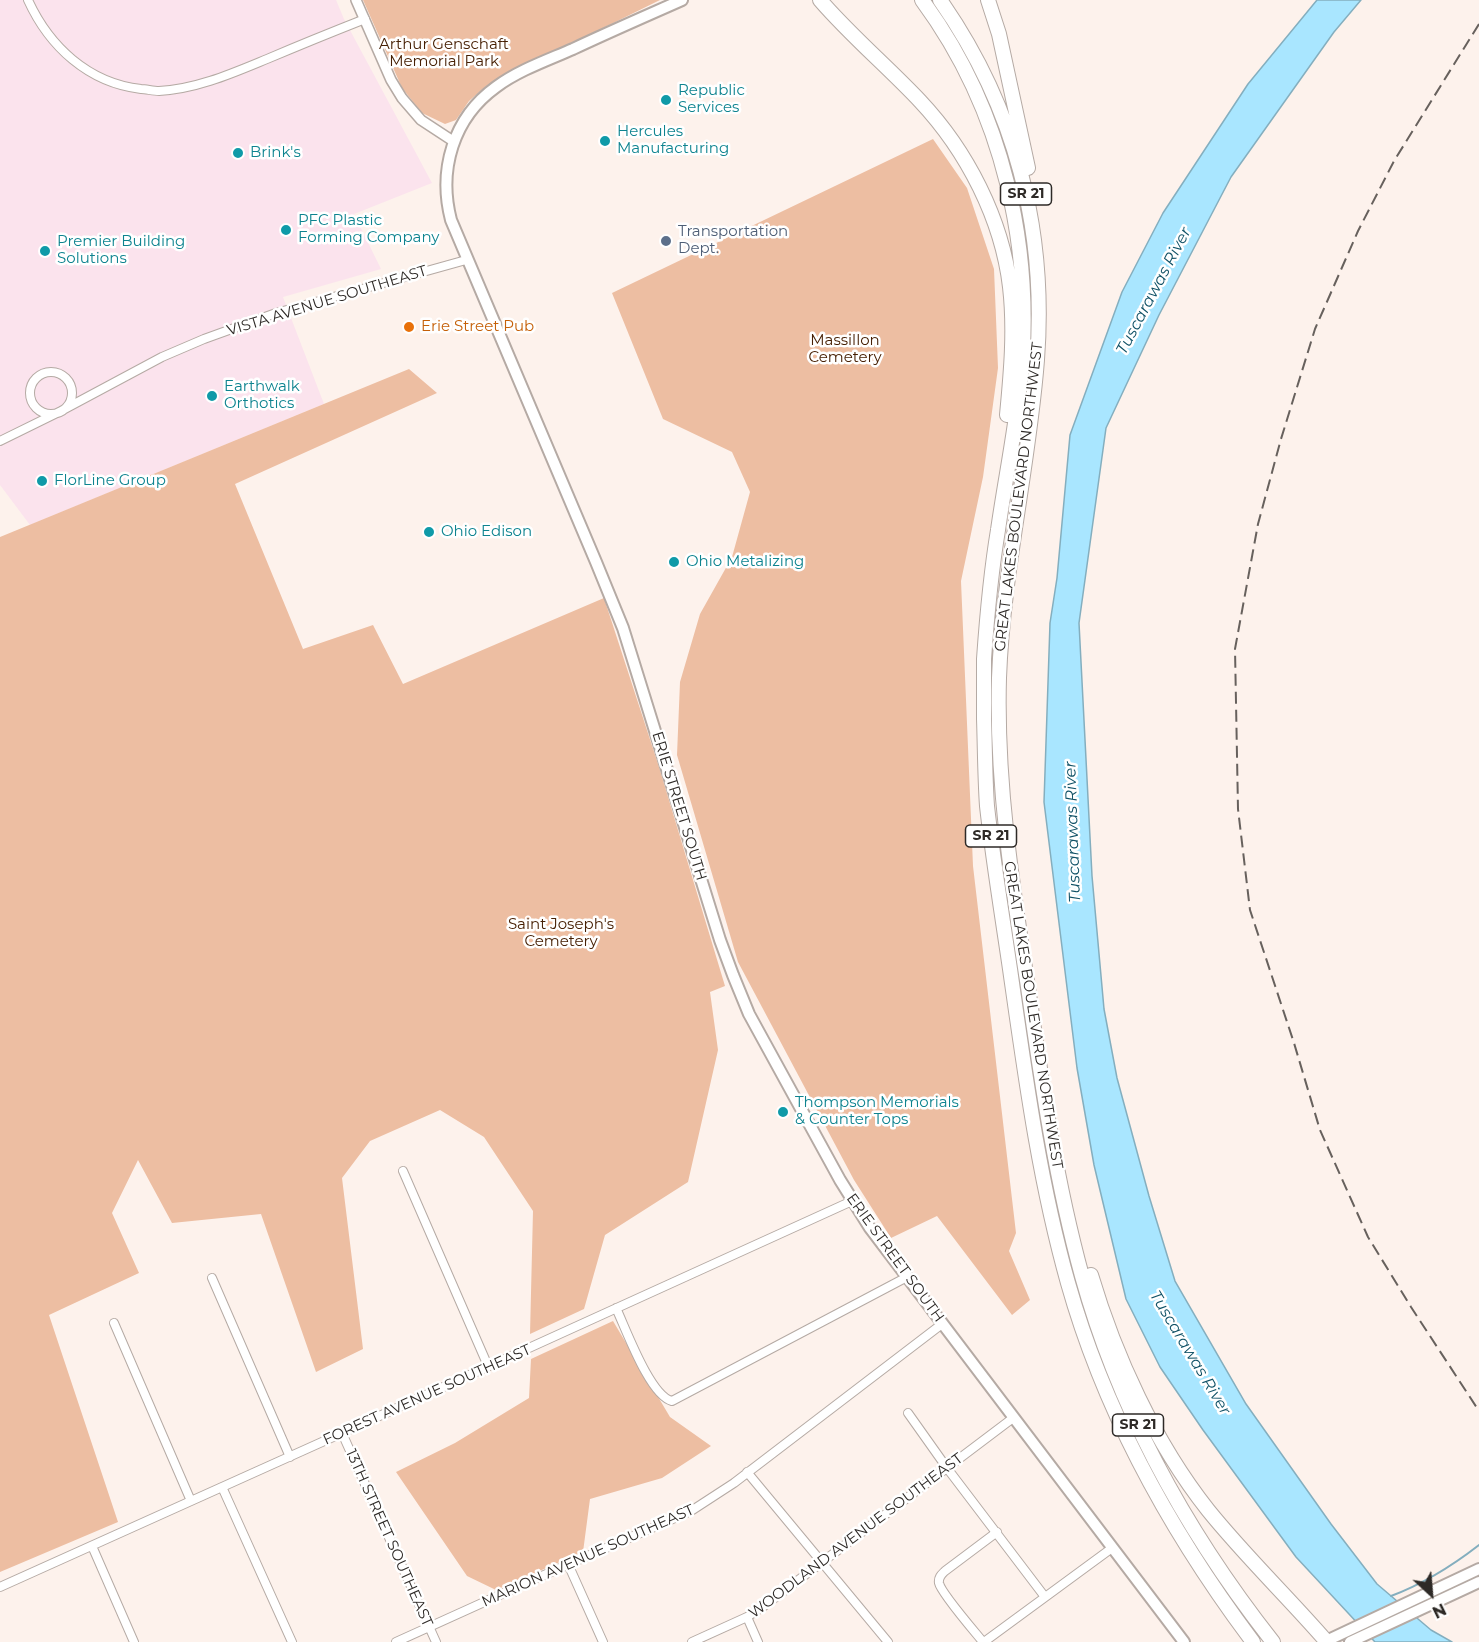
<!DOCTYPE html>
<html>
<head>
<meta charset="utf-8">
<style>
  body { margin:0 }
  #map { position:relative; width:1479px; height:1642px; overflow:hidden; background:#fdf2ec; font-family:Montserrat,sans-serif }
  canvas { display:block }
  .north { position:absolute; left:1401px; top:1564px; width:60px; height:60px; -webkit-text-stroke:4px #fff; paint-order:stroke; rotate:154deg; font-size:16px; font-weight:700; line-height:24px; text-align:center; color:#2e2a27 }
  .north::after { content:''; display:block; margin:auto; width:21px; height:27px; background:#2e2a27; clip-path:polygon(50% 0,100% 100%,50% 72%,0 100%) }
</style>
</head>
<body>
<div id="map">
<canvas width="1479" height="1642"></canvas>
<div class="north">N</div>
</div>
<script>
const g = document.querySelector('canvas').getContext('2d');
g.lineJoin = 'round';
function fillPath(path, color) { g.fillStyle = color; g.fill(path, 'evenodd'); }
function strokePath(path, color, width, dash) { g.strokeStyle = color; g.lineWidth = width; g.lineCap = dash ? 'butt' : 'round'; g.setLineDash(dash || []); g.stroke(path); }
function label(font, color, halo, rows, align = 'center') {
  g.font = font + ' Montserrat,sans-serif'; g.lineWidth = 5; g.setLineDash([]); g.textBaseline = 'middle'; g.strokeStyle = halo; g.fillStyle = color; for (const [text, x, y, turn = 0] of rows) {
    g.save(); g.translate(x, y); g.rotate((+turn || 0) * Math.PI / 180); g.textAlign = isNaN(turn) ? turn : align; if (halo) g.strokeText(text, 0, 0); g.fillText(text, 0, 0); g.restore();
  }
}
const industrial = new Path2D(`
  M0,0H336L344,19L432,183L354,214L381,269L283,297L324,404L30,525L0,485Z`);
const green = new Path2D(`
  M363,0H660L593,33L511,70L485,87L469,101L456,120L445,124L422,113L402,88Z
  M933,139L967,188L994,269L998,368L983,477L961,581L973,866L1016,1233L1009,1251L1030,1300L1012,1315L937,1216L891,1238L854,1180L738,962L677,755L680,682L700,614L732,557L750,492L732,452L663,419L612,293Z
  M409,369L437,393L235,484L303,649L373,625L403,684L604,598L659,767L725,986L710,992L718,1050L688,1182L605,1235L584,1309L530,1334L533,1211L484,1137L440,1110L370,1141L342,1178L363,1349L316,1372L261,1214L172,1223L138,1160L112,1213L139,1273L49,1315L118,1522L0,1572V537Z
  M613,1321L670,1417L711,1446L662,1478L590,1499L583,1552L496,1590L467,1576L396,1472L455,1443L529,1398L531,1359Z`);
const water = new Path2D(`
  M1317,0H1361L1334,32L1231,177L1159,315L1106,428L1079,623L1092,876L1104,1009L1117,1078L1149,1196L1175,1281L1246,1404L1331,1524L1377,1584L1431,1630L1452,1642H1375L1296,1557L1203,1430L1160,1367L1126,1299L1094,1165L1077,1068L1044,802L1050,623L1057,578L1070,435L1122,292L1163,213L1248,84Z`);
const stream = new Path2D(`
  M1391,1596C1423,1584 1452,1566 1479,1545`);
const minor = new Path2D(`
  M28,0C49,46 88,83 141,89C146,89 153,91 159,91C197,89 233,73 267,59C300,45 332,32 365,19
  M30 393a21 21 0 1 1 42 0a21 21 0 1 1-42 0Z
  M0,441L61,411L162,357L204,339L276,313L466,260
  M403,1171L488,1366
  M212,1278L290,1457
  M616,1308C626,1329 650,1396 672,1401L907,1277
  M114,1323L191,1501
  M908,1413L947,1468L1045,1597
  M342,1433L436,1642
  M747,1472L888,1642
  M222,1487L292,1642
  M92,1546L134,1642
  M568,1564L603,1642
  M0,1587L342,1433L852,1201
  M747,1617L758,1642
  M396,1642L535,1579L691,1511L734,1483L942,1324
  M692,1642L747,1617L764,1606L1013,1418
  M983,1642C975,1632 941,1593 939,1583C938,1577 942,1574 945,1571L997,1532
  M984,1642L1112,1548`);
const tertiary = new Path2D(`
  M356,0L391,80L402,98L421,120L453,141`);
const secondary = new Path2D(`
  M682,0C646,16 609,32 573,49C548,60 519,70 496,87C453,118 438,170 451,220L596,562L623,628L720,940L733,975L749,1014L840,1180L870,1228L1184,1642
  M1324,1642L1479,1569
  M1350,1642L1479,1582`);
const motorway = new Path2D(`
  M820,0C851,36 887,66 920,101C967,151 1002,219 1010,287C1015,330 1011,373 1007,415
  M922,0C1003,110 1035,249 1020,385C1015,433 1005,481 998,530C991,572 987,616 984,659C984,679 984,699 984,719C985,748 985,777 987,806C993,860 1002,914 1010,969C1025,1074 1039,1180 1068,1283C1105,1414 1172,1534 1253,1642
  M940,0C1015,107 1047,230 1037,360C1029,466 1003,570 999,678C996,782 1012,884 1028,987C1042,1085 1056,1181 1082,1276C1119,1410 1188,1534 1273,1642
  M988,0L999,34L1028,168
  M1091,1275C1115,1356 1155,1443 1208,1510C1245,1556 1288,1597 1327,1642`);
const rail = new Path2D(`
  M1479,24L1394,161L1358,231L1315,329L1281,439L1258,524L1235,649L1238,809L1250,910L1294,1043L1320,1130L1368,1237L1411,1307L1479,1411`);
const markers = [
  [666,100,6,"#0f9aa8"],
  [605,141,6,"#0f9aa8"],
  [238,153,6,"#0f9aa8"],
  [286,230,6,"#0f9aa8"],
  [666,241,6,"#5c6f8a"],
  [45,251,6,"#0f9aa8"],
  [409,327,6,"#e8710a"],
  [212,396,6,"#0f9aa8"],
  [42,481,6,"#0f9aa8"],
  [429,532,6,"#0f9aa8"],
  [674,562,6,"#0f9aa8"],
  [783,1112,6,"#0f9aa8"]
];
const shields = [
  [1026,194,51],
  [991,836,51],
  [1138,1425,51]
];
const shieldNames = [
  ["SR 21",1026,194],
  ["SR 21",991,836],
  ["SR 21",1138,1425]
];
const parkNames = [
  ["Arthur Genschaft",444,45],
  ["Memorial Park",444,62],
  ["Massillon",845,341],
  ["Cemetery",845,358],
  ["Saint Joseph's",561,925],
  ["Cemetery",561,942]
];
const cultureNames = [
  ["Republic",678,91],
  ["Services",678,108],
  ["Hercules",617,132],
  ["Manufacturing",617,149],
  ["Brink's",250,153],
  ["PFC Plastic",298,221],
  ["Forming Company",298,238],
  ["Premier Building",57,242],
  ["Solutions",57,259],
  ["Earthwalk",224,387],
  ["Orthotics",224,404],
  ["FlorLine Group",54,481],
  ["Ohio Edison",441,532],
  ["Ohio Metalizing",686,562],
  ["Thompson Memorials",795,1103],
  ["& Counter Tops",795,1120]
];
const serviceNames = [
  ["Transportation",678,232],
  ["Dept.",678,249]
];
const streetNames = [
  ["VISTA AVENUE SOUTHEAST",327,301,-17],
  ["GREAT LAKES BOULEVARD NORTHWEST",1019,497,-83],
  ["ERIE STREET SOUTH",679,806,73],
  ["GREAT LAKES BOULEVARD NORTHWEST",1033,1015,81],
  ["ERIE STREET SOUTH",895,1258,54],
  ["FOREST AVENUE SOUTHEAST",427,1395,-24],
  ["WOODLAND AVENUE SOUTHEAST",856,1536,-37],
  ["13TH STREET SOUTHEAST",389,1538,66],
  ["MARION AVENUE SOUTHEAST",588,1556,-24]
];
const foodNames = [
  ["Erie Street Pub",421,327]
];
const waterNames = [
  ["Tuscarawas River",1154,291,-62],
  ["Tuscarawas River",1073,832,-92],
  ["Tuscarawas River",1190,1353,59]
];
fillPath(industrial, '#fbe3ed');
fillPath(green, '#edbea2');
fillPath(water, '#a9e6ff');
strokePath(water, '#84aebe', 1.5);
strokePath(stream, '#84aebe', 2);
strokePath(minor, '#b5aaa4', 10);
strokePath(tertiary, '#b5aaa4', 12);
strokePath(secondary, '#b5aaa4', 14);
strokePath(motorway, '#b5aaa4', 16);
strokePath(minor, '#fff', 8);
strokePath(tertiary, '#fff', 9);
strokePath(secondary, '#fff', 10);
strokePath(motorway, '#fff', 14);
strokePath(rail, '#67615d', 2, [12, 6]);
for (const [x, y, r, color] of markers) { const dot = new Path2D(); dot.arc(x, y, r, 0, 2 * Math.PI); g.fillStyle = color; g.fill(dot); strokePath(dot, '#fff', 2); }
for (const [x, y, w] of shields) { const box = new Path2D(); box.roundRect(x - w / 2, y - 11, w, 22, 4.5); g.fillStyle = '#fff'; g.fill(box); strokePath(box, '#2e2a27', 1.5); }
label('bold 14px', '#2e2a27', null, shieldNames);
label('15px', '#472004', '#fff', parkNames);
label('15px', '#0d838f', '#fff', cultureNames, 'left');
label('15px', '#4e5e75', '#fff', serviceNames, 'left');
label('15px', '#2e2a27', '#fff', streetNames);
label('15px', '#c56008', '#fff', foodNames, 'left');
label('italic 16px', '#0f5166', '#fff', waterNames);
</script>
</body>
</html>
